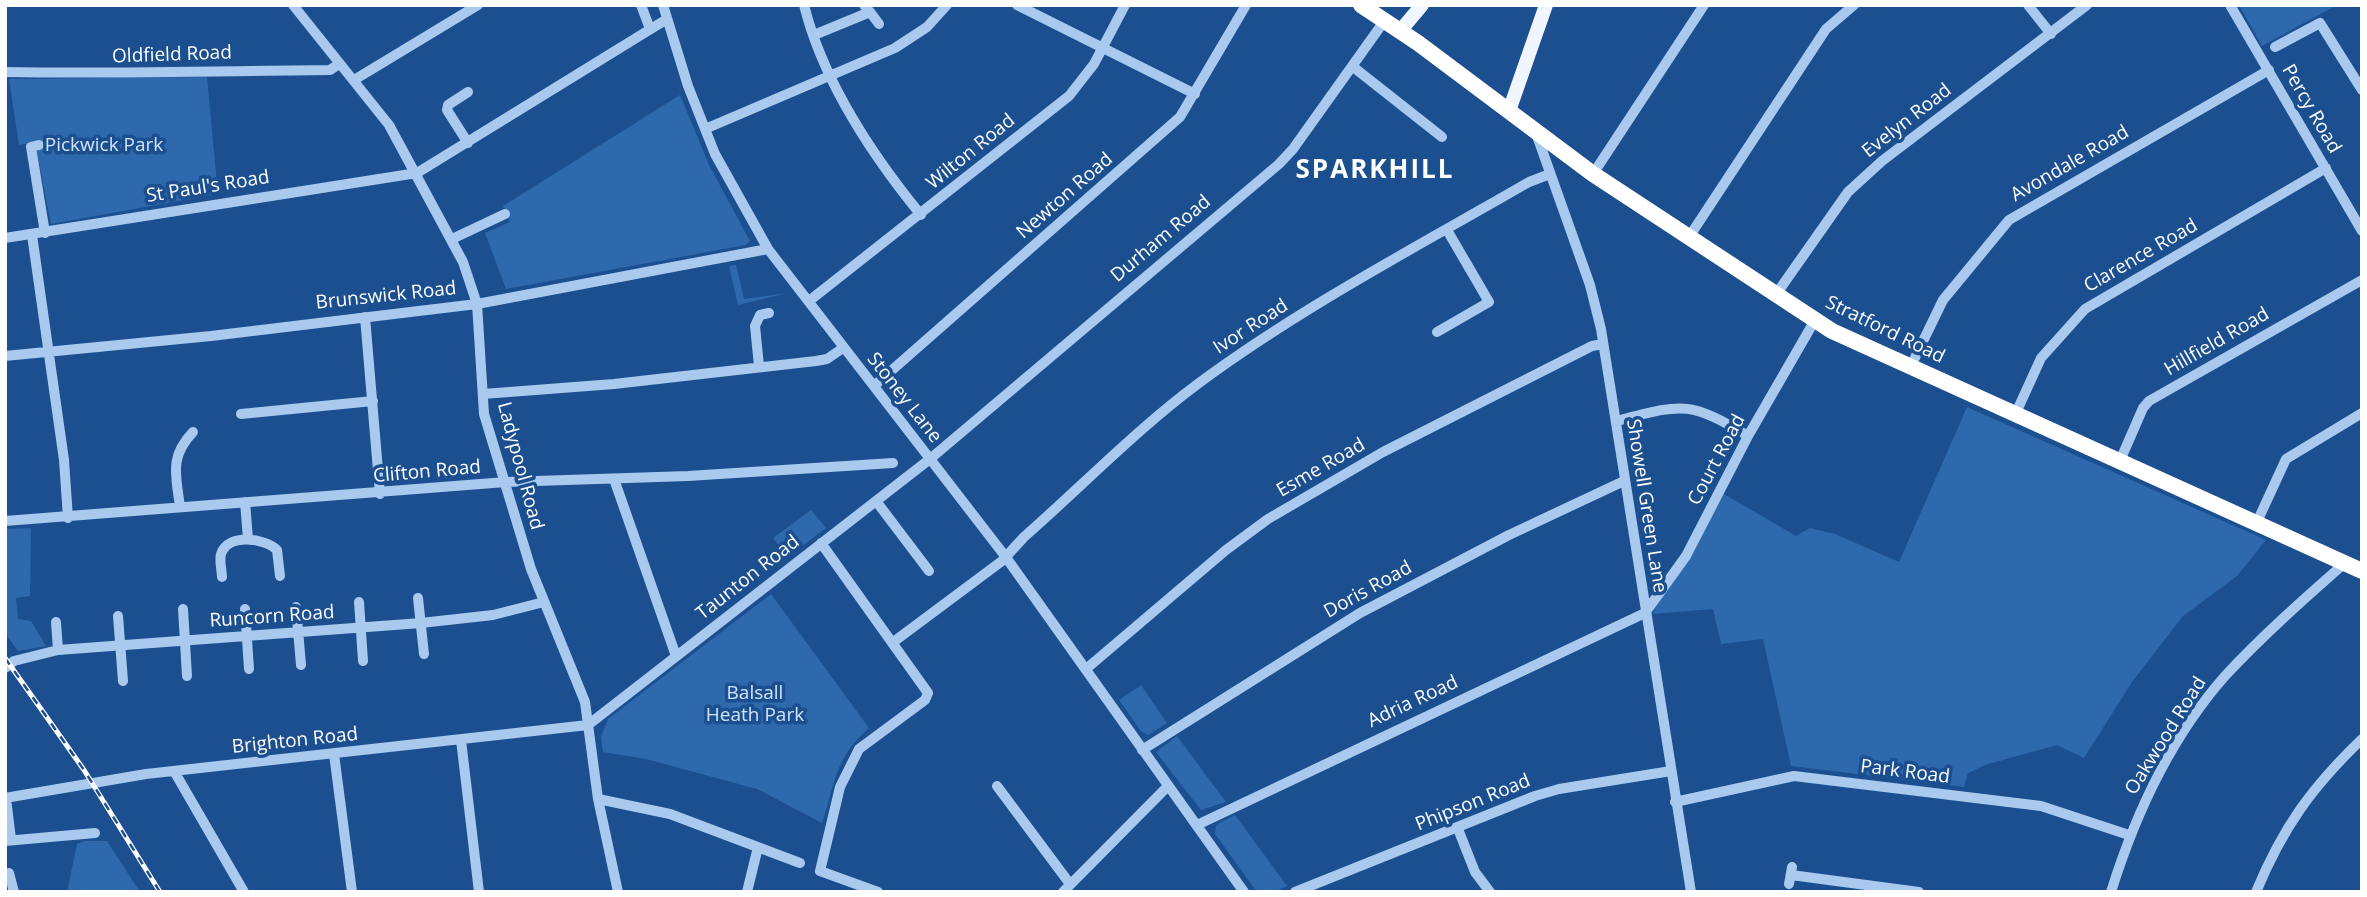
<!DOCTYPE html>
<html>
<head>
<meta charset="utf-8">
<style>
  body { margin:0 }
  #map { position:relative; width:2367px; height:897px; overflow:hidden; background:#1b4f8f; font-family:"Open Sans",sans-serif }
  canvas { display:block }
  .frame { position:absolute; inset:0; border:7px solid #fff; pointer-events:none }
</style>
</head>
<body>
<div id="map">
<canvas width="2367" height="897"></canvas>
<div class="frame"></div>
</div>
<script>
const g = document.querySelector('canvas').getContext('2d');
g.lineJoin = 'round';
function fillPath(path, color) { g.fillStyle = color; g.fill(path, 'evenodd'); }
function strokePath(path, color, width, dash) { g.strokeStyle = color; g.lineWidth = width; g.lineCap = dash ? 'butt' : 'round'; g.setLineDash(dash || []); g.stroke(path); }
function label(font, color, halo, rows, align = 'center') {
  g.font = font + ' "Open Sans",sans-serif'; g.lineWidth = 7; g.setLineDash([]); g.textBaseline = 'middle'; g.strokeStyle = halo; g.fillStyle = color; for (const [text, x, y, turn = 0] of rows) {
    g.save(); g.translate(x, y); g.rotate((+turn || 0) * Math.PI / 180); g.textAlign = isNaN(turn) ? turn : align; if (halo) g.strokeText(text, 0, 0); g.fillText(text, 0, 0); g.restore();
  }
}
const green = new Path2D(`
  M2239,5H2337L2262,46Z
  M207,77L218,194L51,224L35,142L19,145L9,79Z
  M680,95L709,165L750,241L746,245L506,289L485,233L510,222L503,206Z
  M736,265L744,299L788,293L738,305L729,266Z
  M1967,407L2266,540L2237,576L2183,616L2132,682L2084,758L2057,745L1985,765L1968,773L1964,787L1791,766L1763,639L1721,644L1713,609L1653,614L1656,607L1724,494L1796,536L1810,528L1835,534L1899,562Z
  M811,510L826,528L788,557L773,538Z
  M31,528L30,596L16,598L18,619L31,621L46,646L18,651L5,633V529Z
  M771,594L869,728C835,757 835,784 822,823L757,789L646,759L603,752L601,737L608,719Z
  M1141,685L1167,723L1148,735L1141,731L1119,700Z
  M1177,736L1226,802L1201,810L1156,752Z
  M1235,815L1287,886L1273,892H1257L1215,834L1216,825Z
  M85,841H107L140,892H67L77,844Z`);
const minor = new Path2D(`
  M293,5L389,125L463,262L477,304L484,414L531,569L585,702L598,799L618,892
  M641,5L650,29
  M663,5L688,86L715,154L768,249L1005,556L1244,892
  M804,5C823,81 872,155 921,215
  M1017,5L1195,94
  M2028,5L2051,34
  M2230,5L2362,231
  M870,12L879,24
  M814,35L870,12L864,5
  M2275,47L2320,23L2362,90
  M1352,66L1442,137
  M5,72C114,74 222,71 330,70L339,64
  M354,80L478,5
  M705,129L895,48L927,27L947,5
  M1536,133L1590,285L1601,329L1691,892
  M468,143L447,110L448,105L468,92
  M39,145L31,147L45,233
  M1593,174L1704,5
  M32,235L64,460L68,518
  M1689,237L1826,29L1854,5
  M5,238L417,173L667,19
  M452,239L505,214
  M1777,293L1848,192L1882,161L2087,5
  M809,301L1069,96L1094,64L1125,5
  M365,317L380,494
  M1437,332L1489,302L1447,230
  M5,356L211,336L477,304L768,249
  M759,366L755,326L760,315L769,313
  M1910,368L1943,300L2009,220L2269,70
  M875,385L1180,117L1246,5
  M483,394L614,384L816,361L827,359L843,348
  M241,414L373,401
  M2015,415L2041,358L2085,309L2326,168
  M1616,421C1683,404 1688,400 1748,436
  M2119,463L2143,408L2149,401L2362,280
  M614,479L676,656
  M876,501L929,571
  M245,502L248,539
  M180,507C176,475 169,457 193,432
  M5,521L506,482L688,476L893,463
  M2257,522L2286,459L2362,413
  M821,543L928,693L925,700L859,749L840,787L820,871L878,892
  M222,577C222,571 219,561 221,554C228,533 265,538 277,550L280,576
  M418,598L424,654
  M359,602L363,661
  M296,607L301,665
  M183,609L187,676
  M245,609L249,669
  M118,616L123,681
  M56,622L58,650
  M892,643L1002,561L1024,537C1082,486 1137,429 1199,383C1302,307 1418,246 1529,182L1550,174
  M5,668L14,661L58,650L421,623L493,615L544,602
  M1086,669L1226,550L1268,519L1383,452L1592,346L1603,344
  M588,725L930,459L1279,164L1293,149L1385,20
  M461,740L479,892
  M1142,750L1360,613L1509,535L1624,481
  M334,754L352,892
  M174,771L244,892
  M997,786L1070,884
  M5,798L146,774L588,725
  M6,798L11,839
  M598,799L670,814L800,863
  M1675,802L1794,776L2041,806L2129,835
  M1197,825L1645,613L1686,556L1748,436L1815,320
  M1458,829L1475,872L1490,892
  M5,841L95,833
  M9,873L14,892
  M1791,875L1919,892
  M1789,884L1792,867
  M747,892L758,847
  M1063,892L1168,786
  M1295,892L1535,796L1559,789L1671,771
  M2111,892C2135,815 2171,737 2225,676C2262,636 2305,598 2346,562
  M2256,892C2283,827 2312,787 2362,739`);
const major = new Path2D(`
  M1401,30L1422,5
  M1509,111L1546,5`);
const highway = new Path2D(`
  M1361,5L1418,43L1593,174L1832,331L2362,571`);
const rail = new Path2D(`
  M5,658L84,770L160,892`);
const streetNames = [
  ["Oldfield Road",172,55,-2],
  ["Percy Road",2311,109,60],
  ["Evelyn Road",1907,121,-38],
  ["Wilton Road",971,152,-39],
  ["Avondale Road",2070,164,-30],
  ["St Paul's Road",208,187,-9],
  ["Newton Road",1065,196,-41],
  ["Durham Road",1161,239,-40],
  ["Clarence Road",2141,256,-30],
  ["Brunswick Road",386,296,-6],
  ["Ivor Road",1251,327,-33],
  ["Stratford Road",1885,330,26],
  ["Hillfield Road",2217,342,-30],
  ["Stoney Lane",904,398,52],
  ["Court Road",1717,460,-62],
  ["Ladypool Road",520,466,75],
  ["Esme Road",1321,468,-30],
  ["Clifton Road",427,472,-5],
  ["Showell Green Lane",1646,506,81],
  ["Taunton Road",748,578,-38],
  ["Doris Road",1368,590,-29],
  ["Runcorn Road",272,617,-4],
  ["Adria Road",1413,702,-25],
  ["Oakwood Road",2166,736,-58],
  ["Brighton Road",295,741,-6],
  ["Park Road",1905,772,7],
  ["Phipson Road",1473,803,-22]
];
const parkNames = [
  ["Pickwick Park",104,146],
  ["Balsall",755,694],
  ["Heath Park",755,716]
];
const districtNames = [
  ["SPARKHILL",1375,171]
];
fillPath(green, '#2e69ad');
strokePath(minor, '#a9c9ee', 10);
strokePath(major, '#f0f6ff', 14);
strokePath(highway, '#fff', 16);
strokePath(rail, '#fff', 5);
strokePath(rail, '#1b4f8f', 2.5, [8]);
label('19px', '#fff', '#1b4f8f', streetNames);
label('19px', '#cfe3fa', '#1b4f8f', parkNames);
g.letterSpacing = '2px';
label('bold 26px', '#fff', '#1b4f8f', districtNames);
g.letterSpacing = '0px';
</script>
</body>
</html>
